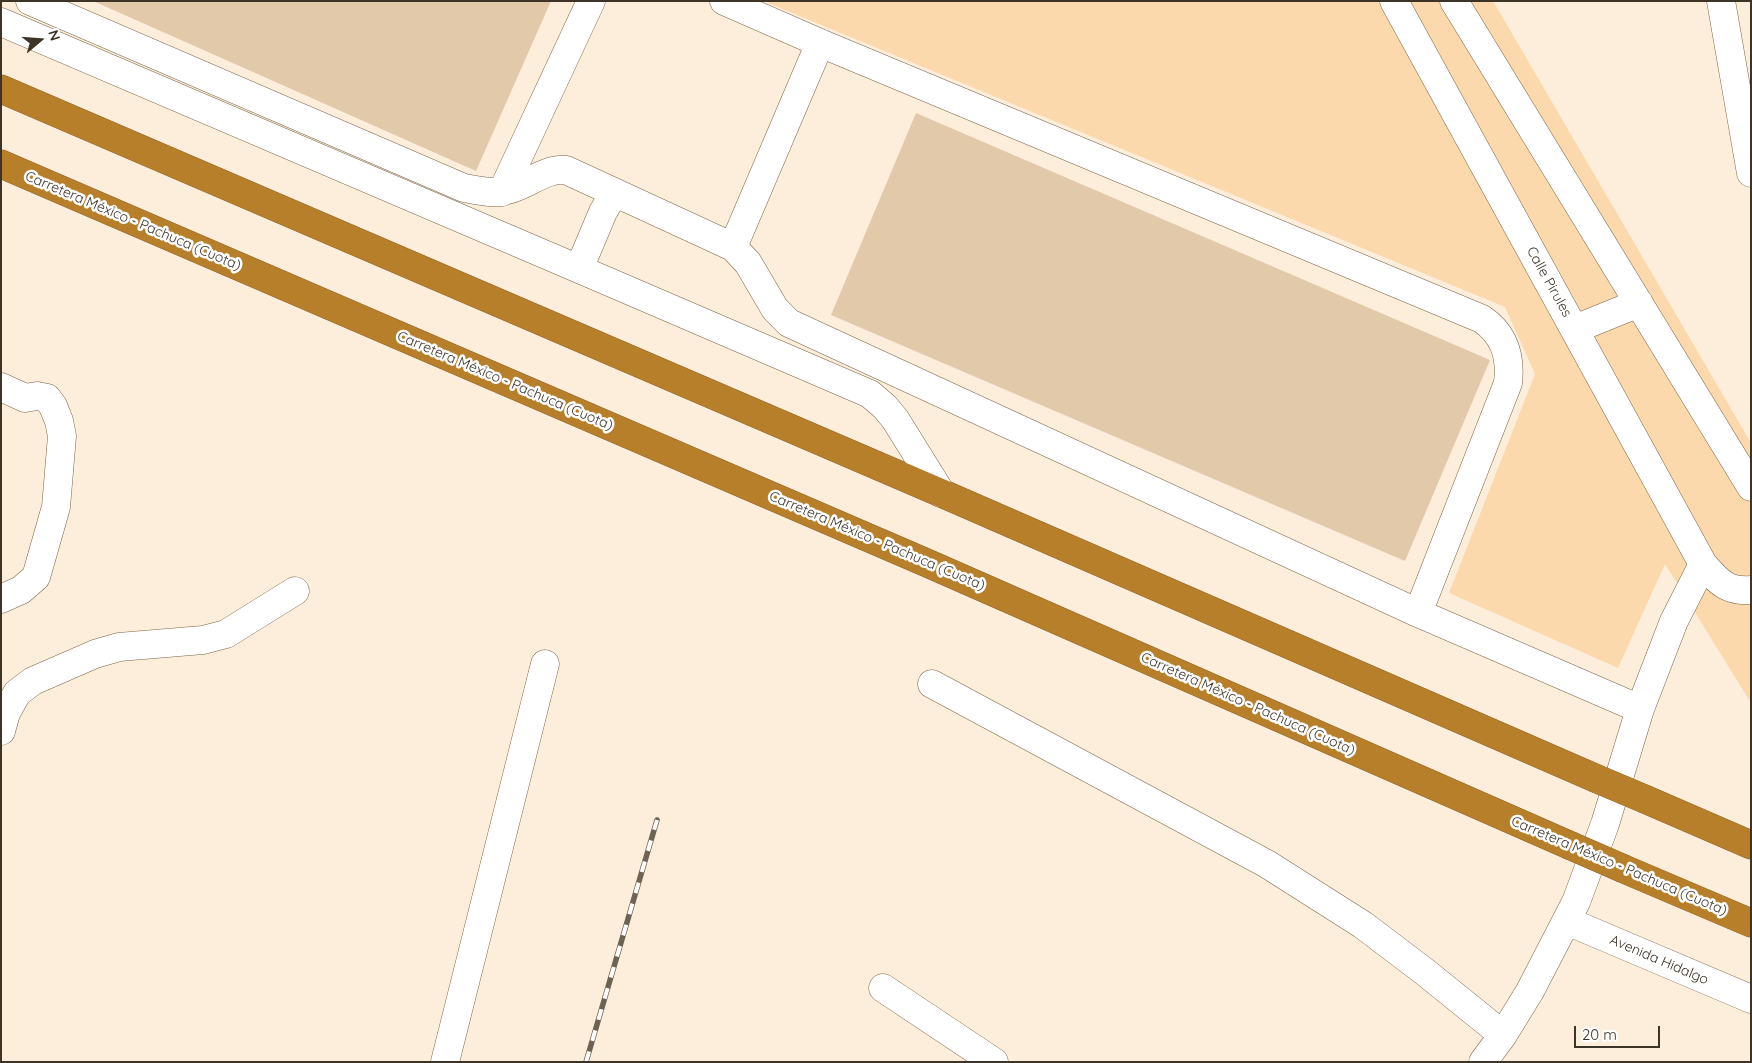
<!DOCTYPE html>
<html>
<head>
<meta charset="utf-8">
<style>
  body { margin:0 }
  #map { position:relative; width:1752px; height:1063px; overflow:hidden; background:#fdeddb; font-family:Quicksand,sans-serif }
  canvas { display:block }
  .frame { position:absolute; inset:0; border:2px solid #3d3327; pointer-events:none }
  .north { position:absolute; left:15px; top:15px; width:50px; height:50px; -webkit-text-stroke:4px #fff; paint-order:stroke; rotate:72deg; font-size:14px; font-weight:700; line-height:20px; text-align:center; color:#3d3327 }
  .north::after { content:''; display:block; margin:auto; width:18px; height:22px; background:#3d3327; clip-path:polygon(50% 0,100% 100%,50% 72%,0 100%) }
  .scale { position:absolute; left:1574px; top:1026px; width:86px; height:22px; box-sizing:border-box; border:2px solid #3d3327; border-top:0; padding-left:6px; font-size:15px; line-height:18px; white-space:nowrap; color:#3d3327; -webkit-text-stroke:4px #fff; paint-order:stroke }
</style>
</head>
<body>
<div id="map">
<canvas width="1752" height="1063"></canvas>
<div class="frame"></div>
<div class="north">N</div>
<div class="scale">20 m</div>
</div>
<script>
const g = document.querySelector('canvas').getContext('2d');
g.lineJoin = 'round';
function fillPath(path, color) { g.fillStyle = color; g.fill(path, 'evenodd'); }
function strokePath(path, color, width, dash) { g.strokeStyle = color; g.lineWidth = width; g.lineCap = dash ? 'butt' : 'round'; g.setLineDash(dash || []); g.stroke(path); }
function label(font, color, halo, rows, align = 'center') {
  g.font = font + ' Quicksand,sans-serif'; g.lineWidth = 5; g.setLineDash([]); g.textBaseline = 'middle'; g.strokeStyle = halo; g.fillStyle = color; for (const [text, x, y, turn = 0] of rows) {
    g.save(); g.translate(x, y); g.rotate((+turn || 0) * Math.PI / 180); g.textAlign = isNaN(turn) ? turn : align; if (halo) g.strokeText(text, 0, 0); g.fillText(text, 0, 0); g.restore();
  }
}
const green = new Path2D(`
  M769,1H1493L1751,443V703L1665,564L1618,668L1449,593L1535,374L1505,307L768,3Z`);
const building = new Path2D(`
  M93,1H551L476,171Z
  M916,113L1490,360L1405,561L831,315Z`);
const minor = new Path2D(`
  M30,1L464,188C476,190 490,194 503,191C525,188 543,168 566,170L733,247L748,263L775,309L789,323L1418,613L1640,709
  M724,1L820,43L1482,319C1505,335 1511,357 1508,383L1418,613
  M1394,1L1703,564C1718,581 1726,592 1751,590
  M1454,1L1751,487
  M1721,1L1751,173
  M1,22L579,269L603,212L614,193
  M502,192L591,1
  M733,247L820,43
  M579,269L870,394L885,407L895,419L941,493
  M1575,329L1639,303
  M1,387L25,398L37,396L47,398L53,406L59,421L62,436L56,507L36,577L21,590L1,599
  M932,684L1267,864L1363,925L1425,972L1503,1035
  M1,731L6,713L17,693L33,681L95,654L119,647L203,640L226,634L295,591
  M1567,921L1751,999
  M883,988L994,1062
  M445,1062L545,664
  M1483,1062L1503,1035L1530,991L1576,902L1605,824L1640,709L1674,621L1703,564`);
const highway = new Path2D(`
  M1,89L941,493L1595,778
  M1,164L927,563L1569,845
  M1647,800L1751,845
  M1624,869L1751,923`);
const rail = new Path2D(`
  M586,1062L657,820`);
const highwayBridge = new Path2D(`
  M1595,778L1647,800
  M1569,845L1624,869`);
const streetNames = [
  ["Carretera México - Pachuca (Cuota)",133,221,23],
  ["Calle Pirules",1549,282,61],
  ["Carretera México - Pachuca (Cuota)",505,381,23],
  ["Carretera México - Pachuca (Cuota)",877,541,23],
  ["Carretera México - Pachuca (Cuota)",1248,704,24],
  ["Carretera México - Pachuca (Cuota)",1619,866,23],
  ["Avenida Hidalgo",1659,960,23]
];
fillPath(green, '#fcd9ac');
fillPath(building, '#e2c9aa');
strokePath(minor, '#7b6549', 29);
strokePath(highway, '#8d6429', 29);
strokePath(minor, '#fff', 28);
strokePath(highway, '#b87f2a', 28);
strokePath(rail, '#6e6255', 5.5);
strokePath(rail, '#fff', 4, [11]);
strokePath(highwayBridge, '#8d6429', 29, []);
strokePath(highwayBridge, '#b87f2a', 28);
label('14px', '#3d3327', '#fff', streetNames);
</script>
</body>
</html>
